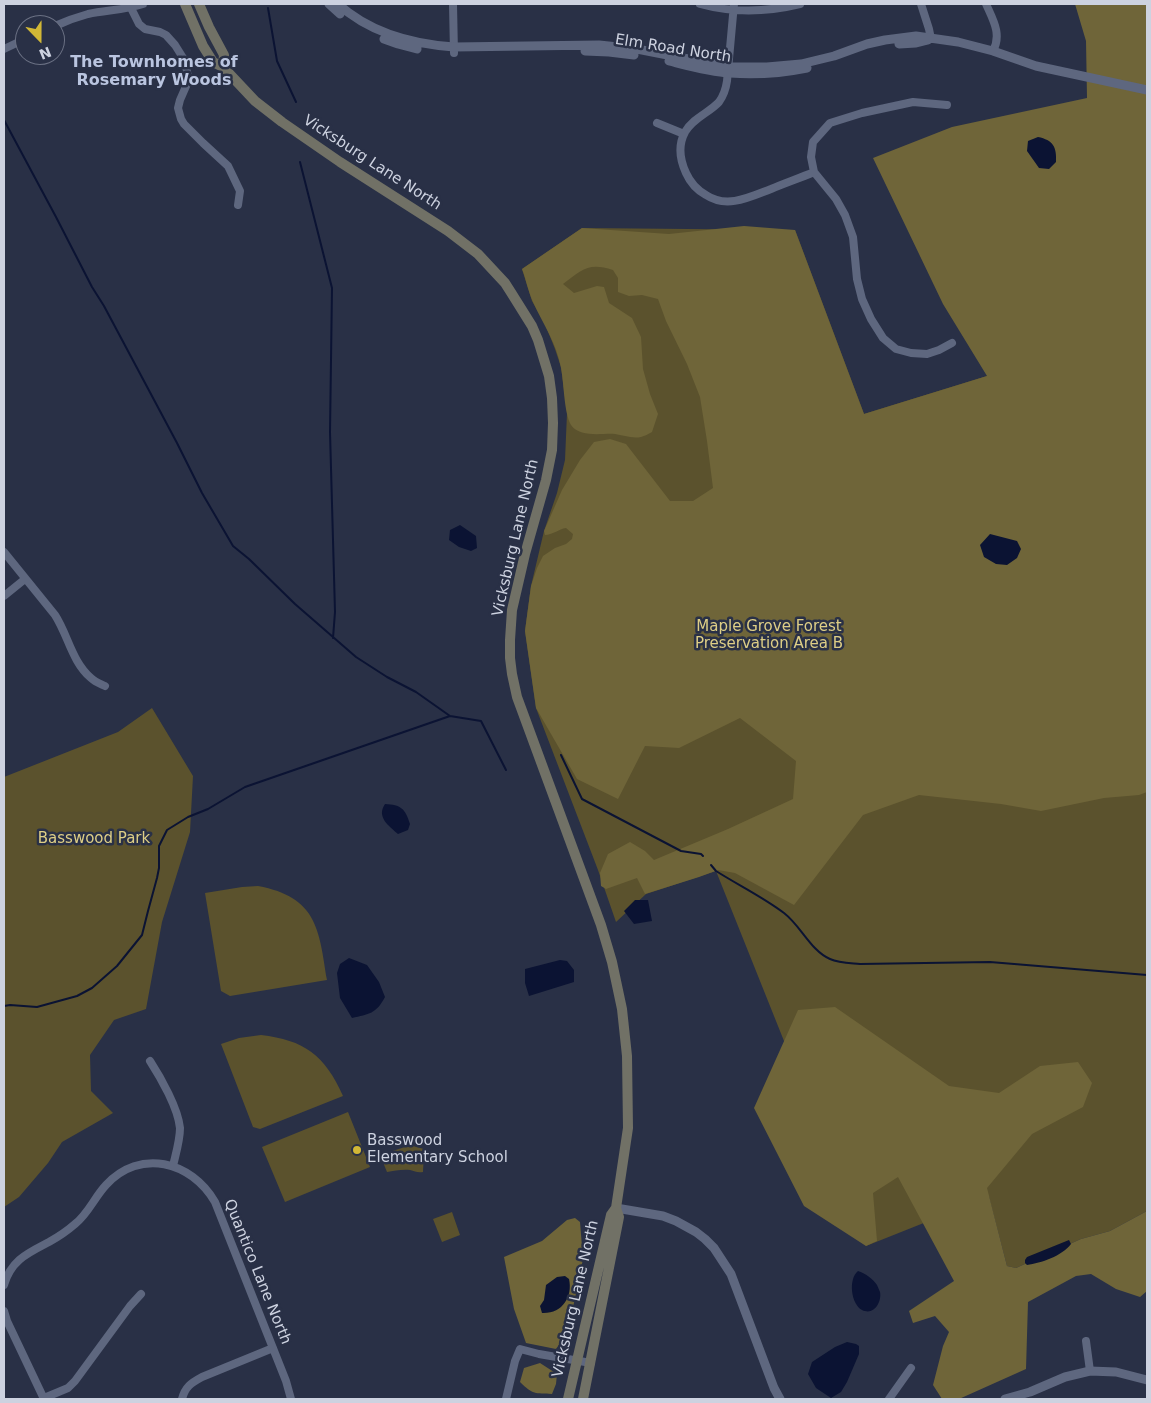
<!DOCTYPE html>
<html>
<head>
<meta charset="utf-8">
<style>
  body { margin:0 }
  #map { position:relative; width:1151px; height:1403px; overflow:hidden; background:#293046; font-family:"DejaVu Sans",sans-serif }
  canvas { display:block }
  .frame { position:absolute; inset:0; border:5px solid #cdd2e0; pointer-events:none }
  .north { position:absolute; left:15px; top:15px; width:50px; height:50px; box-sizing:border-box; background:#293046; border:1px solid #6b7184; border-radius:50%; rotate:158deg; font-size:14px; font-weight:700; line-height:20px; text-align:center; color:#cdd2e0 }
  .north::after { content:''; display:block; margin:auto; width:18px; height:22px; background:#d1b736; clip-path:polygon(50% 0,100% 100%,50% 72%,0 100%) }
</style>
</head>
<body>
<div id="map">
<canvas width="1151" height="1403"></canvas>
<div class="frame"></div>
<div class="north">N</div>
</div>
<script>
const g = document.querySelector('canvas').getContext('2d');
g.lineJoin = 'round';
function fillPath(path, color) { g.fillStyle = color; g.fill(path, 'evenodd'); }
function strokePath(path, color, width, dash) { g.strokeStyle = color; g.lineWidth = width; g.lineCap = dash ? 'butt' : 'round'; g.setLineDash(dash || []); g.stroke(path); }
function label(font, color, halo, rows, align = 'center') {
  g.font = font + ' "DejaVu Sans",sans-serif'; g.lineWidth = 5; g.setLineDash([]); g.textBaseline = 'middle'; g.strokeStyle = halo; g.fillStyle = color; for (const [text, x, y, turn = 0] of rows) {
    g.save(); g.translate(x, y); g.rotate((+turn || 0) * Math.PI / 180); g.textAlign = isNaN(turn) ? turn : align; if (halo) g.strokeText(text, 0, 0); g.fillText(text, 0, 0); g.restore();
  }
}
const green = new Path2D(`
  M582,228L795,230L864,414L987,376L1147,790V1211L1110,1231L1081,1239L1016,1268L1007,1266L989,1197L866,1246L716,871L646,894L616,922L598,870L536,708L525,631L531,586L544,531L557,493L565,460L567,413L561,367L555,349L545,324L532,301L522,269Z
  M152,708L193,776L190,832L162,922L146,1009L114,1020L90,1055L91,1091L113,1113L62,1142L48,1163L19,1197L4,1207V777L118,732Z
  M258,886C317,897 319,929 327,980L230,996L221,991L205,893L242,887Z
  M261,1035C304,1040 325,1055 343,1096L260,1129L253,1127L221,1044L239,1038Z
  M348,1112L370,1167L285,1202L262,1147Z
  M408,1146H413L424,1149L423,1172C417,1173 415,1171 410,1170C402,1169 394,1171 387,1172L380,1155Z
  M452,1212L460,1235L442,1242L433,1219Z`);
const forest = new Path2D(`
  M1075,4H1147V792L1139,795L1104,798L1041,811L1001,804L919,795L863,815L794,905L735,873L718,870L699,877L645,894L637,878L606,889L601,886L600,873L608,854L630,842L645,851L654,860L728,829L793,799L796,761L740,718L679,748L645,746L618,799L577,779L536,708L525,631L531,586L537,568L543,556L555,548L566,544L572,539L573,534L566,528C559,529 552,535 545,535L544,531L562,490L580,460L594,442L610,439L626,444L670,501H693L713,488L707,441L700,397L687,364L666,321L658,299L642,295L629,296L618,292V278L613,270C588,262 582,270 563,284L574,293L597,286L604,287L609,303L632,318L641,337L643,369L650,394L658,414L652,432C648,434 645,436 641,437C632,439 623,435 615,434C602,433 580,438 571,425C564,413 564,383 561,368C557,344 543,324 533,302C528,291 526,279 522,269L582,228L669,234L744,226L795,230L864,414L987,376L943,304L873,158L952,127L1087,98L1086,41Z
  M835,1007L949,1086L999,1093L1040,1066L1078,1062L1092,1083L1083,1107L1032,1134L987,1188L1007,1266L1016,1268L1081,1239L1110,1231L1147,1211V1291L1140,1297L1116,1289L1091,1274L1076,1276L1028,1302L1026,1369L959,1399H942L933,1385L943,1346L949,1332L935,1316L913,1323L909,1311L954,1281L898,1177L873,1193L877,1241L866,1246L804,1206L754,1108L798,1010Z
  M575,1218L580,1222L583,1259L568,1332L556,1349L526,1343L514,1309L504,1257L542,1241L567,1220Z
  M540,1363L557,1374L556,1384L552,1394C535,1393 533,1395 520,1382L524,1368Z`);
const water = new Path2D(`
  M1038,137C1053,140 1057,147 1056,162L1049,169L1039,168L1027,151L1028,141Z
  M460,525L476,536L477,548L471,551L459,547L449,540L450,530Z
  M990,534L1017,541L1021,549L1017,558L1007,565L996,564L984,557L980,545Z
  M385,804C401,805 405,808 410,824L408,830L398,834C389,826 376,817 385,804Z
  M635,900H648L652,921L634,924L624,911Z
  M349,958L367,965L379,982L385,997C376,1014 369,1014 352,1018L340,998L337,973L340,964Z
  M560,960L567,961L574,970V982L529,996L525,983V969Z
  M1069,1240L1071,1244C1062,1256 1041,1263 1027,1265L1025,1263V1260L1027,1257Z
  M858,1271C865,1273 873,1279 877,1285C878,1287 879,1290 880,1292C882,1302 874,1316 862,1310C851,1304 848,1279 858,1271Z
  M565,1276L569,1279C573,1297 562,1314 542,1313L540,1306L544,1300L546,1285L557,1277Z
  M847,1342L856,1344L859,1346V1354L847,1382L841,1392L831,1398L816,1388L808,1374L812,1362L835,1347Z`);
const stream = new Path2D(`
  M268,8L277,61L296,102
  M4,120L56,217L92,287L104,306L177,443L202,493L233,546L249,559L295,604L356,657L387,677L416,692L450,716
  M300,162L332,288L330,432L335,612L333,638
  M561,755L582,799L681,851L701,854L703,856
  M711,865L716,871C738,885 763,897 784,913C801,926 811,951 830,959C839,963 850,963 860,964L990,962L1147,975
  M4,1006L10,1005L37,1007L77,996L92,988L117,966L142,935L148,911L157,878L159,868V846L167,830L188,817L208,809L245,787L450,716L481,721L506,770`);
const minor = new Path2D(`
  M129,4L139,24L145,29L160,32L166,35L175,45L185,61L188,77L187,84L180,100L178,108L181,119L184,124L203,143L228,166L240,191L238,205
  M453,4L454,53
  M700,4C733,13 767,12 800,4
  M734,4L727,81C726,88 724,95 719,102C709,113 694,117 685,132C678,145 680,160 686,173C690,182 697,190 706,195C727,209 750,197 771,189C785,183 800,178 814,172
  M921,4L929,29L931,39
  M986,4C993,20 1002,34 993,51
  M55,26C66,21 77,17 88,14C107,10 125,10 143,4
  M4,49L25,39
  M947,105L913,102L862,113L830,123L813,142L811,157L814,172L836,199L845,215L853,237L857,279L862,299L871,319L883,338L896,349L911,353L927,354L939,350L952,343
  M657,123L684,134
  M4,552L55,615C68,635 72,662 91,678C95,682 101,684 105,686
  M4,596L25,579
  M150,1061C161,1078 178,1108 180,1128C180,1140 176,1153 173,1166
  M4,1285C11,1260 28,1253 49,1242C58,1237 67,1231 75,1224C88,1214 94,1198 106,1185C140,1148 191,1161 215,1202L286,1381L291,1399
  M4,1311L7,1321L44,1399
  M1086,1341L1090,1371
  M44,1398L68,1388L75,1381L130,1306L141,1294
  M182,1399C185,1387 191,1383 202,1377L273,1348
  M506,1399L515,1361L520,1349L539,1354L591,1363
  M889,1399L911,1368`);
const tertiary = new Path2D(`
  M329,4L340,14
  M338,4C370,33 412,44 454,47L599,45L637,49L729,67H767L801,64L834,56L867,44L885,40L916,36L958,42L993,51L1036,66L1147,90
  M384,39L398,44L417,49
  M899,44L916,43L928,40
  M585,51L609,52L634,55
  M669,61C689,66 710,72 730,73C756,75 782,73 807,68
  M616,1208L663,1216L676,1221L696,1232L705,1239L714,1248L731,1274L774,1388L780,1399
  M1005,1399L1030,1392L1065,1377L1090,1371L1116,1372L1147,1380`);
const secondary = new Path2D(`
  M185,4L203,46L213,62L223,67L255,101L282,122L340,162L448,231L478,254L505,283L512,294L532,326L538,340L549,376L552,398L553,423L552,450L546,480L525,554L512,610L510,640V658L512,674L517,697L601,925L612,962L622,1009L627,1056L628,1128L616,1208L611,1215L568,1399
  M199,4L209,27L224,55L223,67
  M583,1399L619,1217L616,1208`);
const markers = [
  [357,1150,5,"#d1b736"]
];
const streetNames = [
  ["Elm Road North",673,49,9],
  ["Vicksburg Lane North",372,163,33],
  ["Vicksburg Lane North",516,538,-77],
  ["Quantico Lane North",257,1272,68],
  ["Vicksburg Lane North",576,1299,-77]
];
const parkNames = [
  ["Maple Grove Forest",769,627],
  ["Preservation Area B",769,644],
  ["Basswood Park",94,839]
];
const poiNames = [
  ["Basswood",367,1141],
  ["Elementary School",367,1158]
];
const neighbourhoodNames = [
  ["The Townhomes of",154,63],
  ["Rosemary Woods",154,81]
];
fillPath(green, '#5b522d');
fillPath(forest, '#6f6539');
fillPath(water, '#0b1333');
strokePath(stream, '#0b1333', 2);
strokePath(minor, '#5e677f', 8);
strokePath(tertiary, '#5e677f', 9);
strokePath(secondary, '#717166', 10);
for (const [x, y, r, color] of markers) { const dot = new Path2D(); dot.arc(x, y, r, 0, 2 * Math.PI); g.fillStyle = color; g.fill(dot); strokePath(dot, '#293046', 2); }
label('15px', '#cdd2e0', '#293046', streetNames);
label('15px', '#dece86', '#293046', parkNames);
label('15px', '#cdd2e0', '#293046', poiNames, 'left');
label('bold 16px', '#bac5e0', '#293046', neighbourhoodNames);
</script>
</body>
</html>
